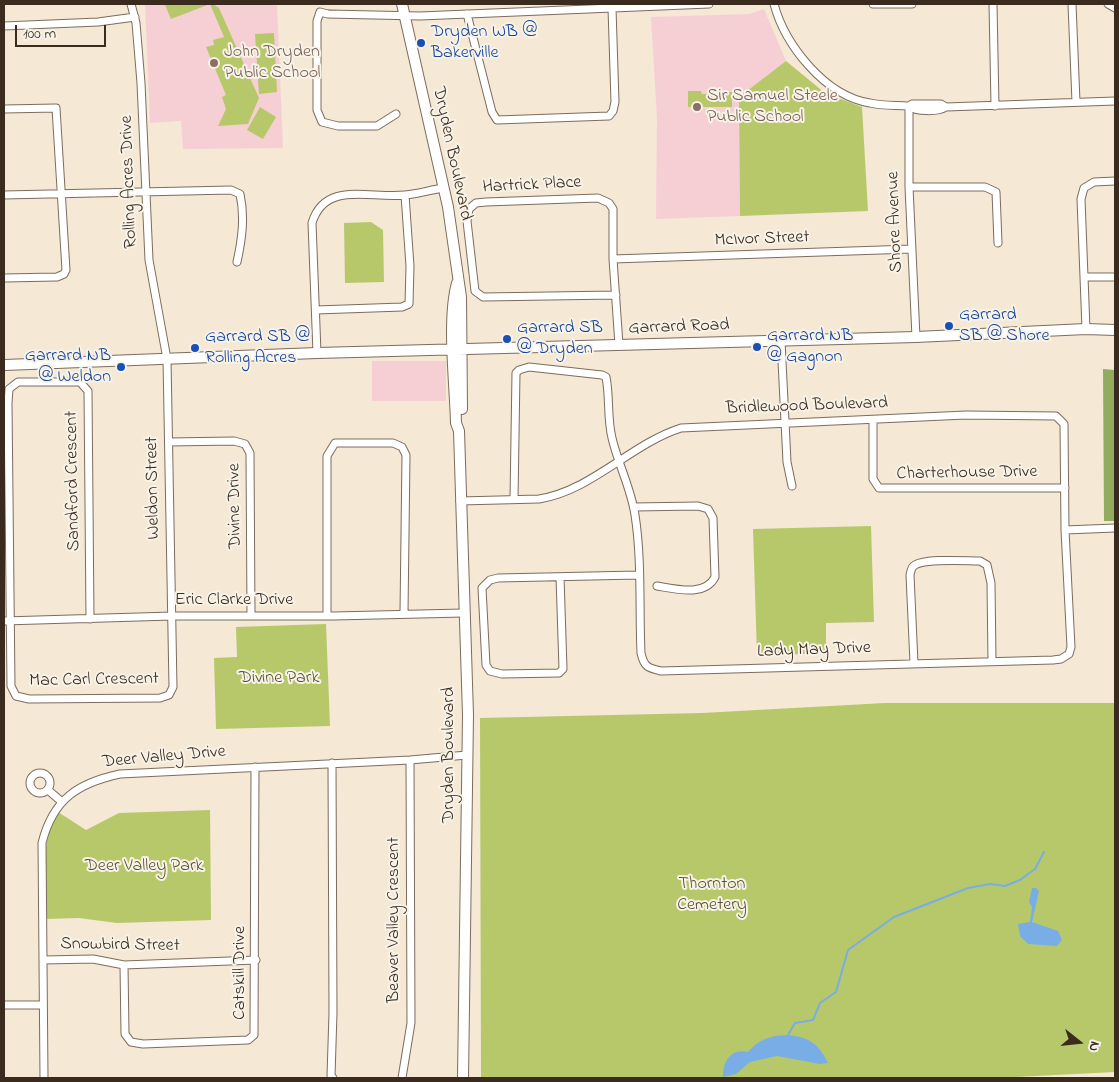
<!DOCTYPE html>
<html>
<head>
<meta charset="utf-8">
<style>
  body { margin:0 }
  #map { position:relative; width:1119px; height:1082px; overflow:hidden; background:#f5e8d5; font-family:"Indie Flower",sans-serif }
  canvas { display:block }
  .frame { position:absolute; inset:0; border:5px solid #3b2a1e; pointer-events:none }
  .north { position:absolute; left:1054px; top:1017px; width:50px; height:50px; -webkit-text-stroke:4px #f7f3e8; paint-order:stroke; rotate:106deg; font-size:14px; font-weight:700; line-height:20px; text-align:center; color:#3b2a1e }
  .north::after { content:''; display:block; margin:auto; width:18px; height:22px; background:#3b2a1e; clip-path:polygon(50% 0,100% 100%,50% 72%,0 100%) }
  .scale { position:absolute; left:15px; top:25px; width:91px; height:22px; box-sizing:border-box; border:2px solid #3b2a1e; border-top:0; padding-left:6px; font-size:15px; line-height:18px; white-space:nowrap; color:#3b2a1e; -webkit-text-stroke:4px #f7f3e8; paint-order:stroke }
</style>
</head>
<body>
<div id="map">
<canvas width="1119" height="1082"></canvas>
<div class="frame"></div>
<div class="north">N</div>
<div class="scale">100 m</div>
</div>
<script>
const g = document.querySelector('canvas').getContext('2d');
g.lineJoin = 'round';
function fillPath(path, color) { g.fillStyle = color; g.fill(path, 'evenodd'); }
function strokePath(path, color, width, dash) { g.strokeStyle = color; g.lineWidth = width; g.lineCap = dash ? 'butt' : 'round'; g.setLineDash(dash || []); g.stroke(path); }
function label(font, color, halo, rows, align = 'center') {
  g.font = font + ' "Indie Flower",sans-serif'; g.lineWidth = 4; g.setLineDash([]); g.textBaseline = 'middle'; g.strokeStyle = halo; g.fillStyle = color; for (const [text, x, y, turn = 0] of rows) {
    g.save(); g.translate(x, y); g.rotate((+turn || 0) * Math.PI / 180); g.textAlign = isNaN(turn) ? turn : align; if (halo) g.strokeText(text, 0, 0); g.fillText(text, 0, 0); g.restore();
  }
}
const built = new Path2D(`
  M145,4H277L283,148L183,149L181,121L150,123Z
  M764,9L786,61L739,97L740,216L656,219L657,118L651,17L749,14Z
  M372,361H446V401H372Z`);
const green = new Path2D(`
  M169,4H213L219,8L259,98L248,124L218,126L226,109L222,97L226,95L206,47L214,45L213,40L224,37L210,4L171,19L165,5Z
  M274,33L277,92L259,94L255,34Z
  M786,61L825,93L862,107L868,211L740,216L739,97Z
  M688,91H701L702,94H725V92H732V107H688Z
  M260,107L276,117L263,139L247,130Z
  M371,222L383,230L384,282L345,283L344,223Z
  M871,526L874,622L826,623V653L757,656L753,529Z
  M326,624L330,726L216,729L214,658L237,657L236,627Z
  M885,703H1115V1072L996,1078H481L480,718L702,713Z
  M210,810L211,920L117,923L79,918L45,919C45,883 39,844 58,812L86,830L119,813Z`);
const forest = new Path2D(`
  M1103,369L1115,370V521H1104Z`);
const water = new Path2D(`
  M1032,888H1036L1039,891L1032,922L1058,931L1062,940L1057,946L1028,944L1020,936L1018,924L1030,922L1032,907L1029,902Z
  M788,1035C809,1037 819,1044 828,1063L820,1064L777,1056L750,1062L736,1074L723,1077C723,1061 731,1048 748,1052C761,1038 770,1036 788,1035Z`);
const stream = new Path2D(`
  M788,1035L795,1023L813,1020L820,1003L836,992L848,950L894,917L968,888L990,884L1005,886L1020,880L1035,869L1044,852`);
const street = new Path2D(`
  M774,4C785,45 825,96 870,103C882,106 896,105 909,106C916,112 938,112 946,107
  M873,4H912
  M993,4L995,106
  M1072,4L1076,102
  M1108,4L1115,8
  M467,14L492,112L497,120L609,116L613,111L615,102L612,8
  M4,26L98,22L135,17
  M909,106V187L916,337
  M909,106L912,104H941L946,107L1115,101
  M4,109L56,108L66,270L64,274L57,277L4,278
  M396,114L377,126H338L322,122L317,110V21L320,12L328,14L420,16L709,4
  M909,187H985L996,192L998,243
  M4,195L231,190L240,194C245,217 242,239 237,262
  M613,259L911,249
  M1085,277H1115
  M616,295L483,297L475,291L467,221L469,209L476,203L486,202L598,198L609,203L613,209V259L619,345
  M316,310L402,307L409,304L410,266L405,195
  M1086,329L1081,199L1084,188L1094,182L1115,181
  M781,341L787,462L792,486
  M317,353L312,223C325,180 370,199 405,195C418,194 430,190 443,188
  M873,420V479L879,488H1065
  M169,442L234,441L245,444L250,453L251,616
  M460,501L539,499C591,491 631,444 681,428L966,415L1056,416L1064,424L1065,530L1071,647L1069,654L1061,659L1053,660L661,671C648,668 644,667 641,653C639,608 642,560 635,515C631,488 618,464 612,438C607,418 610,397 606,377L602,375L529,367L519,370L516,373L514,499
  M634,507L698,506L708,509L713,518L715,577C705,597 676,589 657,586
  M1065,530L1115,528
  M560,577L563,669L559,673L502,674L490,671L486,665L482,588L490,580L498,578L638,575
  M327,616V456L335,443H393L402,447L406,455L404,613
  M90,619L88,391L80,382H18L9,389L8,403L11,686L16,696L29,699L160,698L169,695L173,687L167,359L149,260L141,83L136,23L131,4
  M4,621L172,616H334L463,613
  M914,663L910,575C911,571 911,567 915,565C926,558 966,561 980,561L987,565L991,583L992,661
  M332,763L333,1013L331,1076L333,1078
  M30 783a10 10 0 1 1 20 0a10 10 0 1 1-20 0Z
  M48,790L62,802
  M43,960L93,959L124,965L256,960
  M124,965L125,1034L131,1042L143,1044L248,1040L254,1035L255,767
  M4,1005H43
  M44,1078L42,843C53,799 78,783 120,774L410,760L467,755
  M402,1078L411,1023L410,760`);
const secondary = new Path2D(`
  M402,4L448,207L461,297L462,409
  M457,283C447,319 455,383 456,423L459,431L468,715L463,1078
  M4,365L317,353L916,337L1086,329L1115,330`);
const markers = [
  [421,43,5,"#1a4fb4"],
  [214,63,5,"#8d6e63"],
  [697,107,5,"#8d6e63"],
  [949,326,5,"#1a4fb4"],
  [507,339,5,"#1a4fb4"],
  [757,347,5,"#1a4fb4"],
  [195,348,5,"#1a4fb4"],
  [121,367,5,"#1a4fb4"]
];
const transitNames = [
  ["Dryden WB @",431,33],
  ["Bakerville",431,54],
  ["Garrard",959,316],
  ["SB @ Shore",959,337],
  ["Garrard SB",517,329],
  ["@ Dryden",517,350],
  ["Garrard NB",767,337],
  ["@ Gagnon",767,358],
  ["Garrard SB @",205,338],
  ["Rolling Acres",205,359],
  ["Garrard NB",111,357,"right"],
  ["@ Weldon",111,378,"right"]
];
const educationNames = [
  ["John Dryden",224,53],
  ["Public School",224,74],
  ["Sir Samuel Steele",707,97],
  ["Public School",707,118]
];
const streetNames = [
  ["Dryden Boulevard",451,154,78],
  ["Rolling Acres Drive",130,182,-92],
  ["Hartrick Place",532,186,-3],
  ["Shore Avenue",896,222,-92],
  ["McIvor Street",762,240,-2],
  ["Garrard Road",679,328,-2],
  ["Bridlewood Boulevard",807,407,-2],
  ["Charterhouse Drive",967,474,-1],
  ["Sandford Crescent",74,481,-91],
  ["Weldon Street",154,488,-91],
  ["Divine Drive",236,506,-91],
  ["Eric Clarke Drive",234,601],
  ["Lady May Drive",814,651,-2],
  ["Mac Carl Crescent",94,681,-1],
  ["Dryden Boulevard",450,755,-90],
  ["Deer Valley Drive",164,758,-5],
  ["Beaver Valley Crescent",395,920,-90],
  ["Snowbird Street",120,946,1],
  ["Catskill Drive",241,973,-90]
];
const parkNames = [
  ["Divine Park",279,679],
  ["Deer Valley Park",144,867],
  ["Thornton",712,885],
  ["Cemetery",712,906]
];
fillPath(built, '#f6cfd5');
fillPath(green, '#b7c86b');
fillPath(forest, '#91ac5f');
fillPath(water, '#79ade6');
strokePath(stream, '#79ade6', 2);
strokePath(street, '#7c6c5e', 9);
strokePath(secondary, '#7c6c5e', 12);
strokePath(street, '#fff', 7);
strokePath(secondary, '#fff', 10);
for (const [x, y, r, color] of markers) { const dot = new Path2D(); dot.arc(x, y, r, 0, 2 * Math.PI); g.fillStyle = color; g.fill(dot); strokePath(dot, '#f7f3e8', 2); }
label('18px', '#164399', '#f7f3e8', transitNames, 'left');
label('18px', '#785e54', '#f7f3e8', educationNames, 'left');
label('18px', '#3b2a1e', '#f7f3e8', streetNames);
label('18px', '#5a5231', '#f7f3e8', parkNames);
</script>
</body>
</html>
